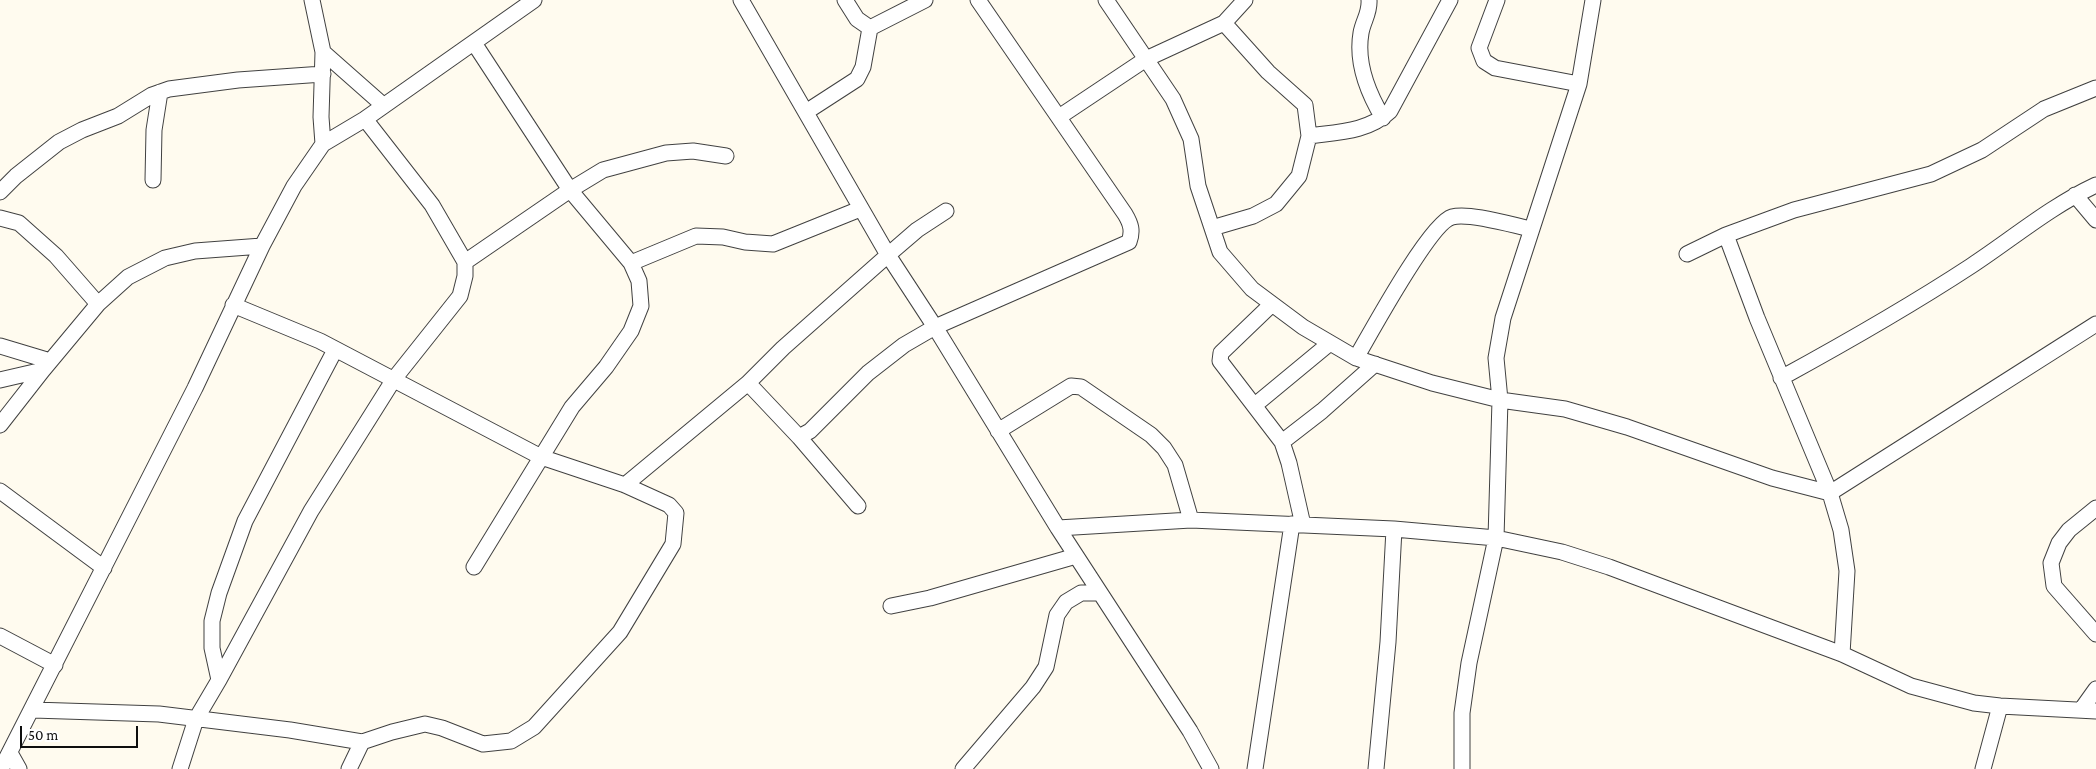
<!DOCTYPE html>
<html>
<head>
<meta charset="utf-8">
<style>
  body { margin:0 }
  #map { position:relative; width:2096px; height:769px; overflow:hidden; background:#fffbef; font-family:"Crimson Pro",serif }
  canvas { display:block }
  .scale { position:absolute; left:20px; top:726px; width:118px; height:22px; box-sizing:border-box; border:2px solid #0e0e0e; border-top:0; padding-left:6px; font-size:15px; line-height:18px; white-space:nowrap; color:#0e0e0e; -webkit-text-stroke:4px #fff; paint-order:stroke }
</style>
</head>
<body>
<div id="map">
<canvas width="2096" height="769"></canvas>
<div class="scale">50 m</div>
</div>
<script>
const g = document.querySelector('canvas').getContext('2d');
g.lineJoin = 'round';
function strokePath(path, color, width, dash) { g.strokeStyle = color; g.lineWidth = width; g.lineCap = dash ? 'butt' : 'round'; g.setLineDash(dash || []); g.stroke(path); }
const minor = new Path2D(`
  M312,0L323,52L321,117L323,144
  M741,0L888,255L935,327L1058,528L1190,731L1211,769
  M845,0L857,19L870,28
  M1106,0L1173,99L1191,139L1198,186L1220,252L1252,289L1303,327L1356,358L1432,383L1500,400L1565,409L1627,427L1772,478L1830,493L2096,324
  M1369,0C1370,13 1363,21 1361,33C1356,62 1368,93 1383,118
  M1497,0L1479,48L1484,61L1495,68L1579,84
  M870,28L925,0
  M323,52L383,105
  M806,112L857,79L863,67L870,28
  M1059,117L1146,59L1224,23L1245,0
  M1309,136C1338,132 1368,132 1390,111L1450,0
  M153,180L154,130L160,92
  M0,192L16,176L59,142L82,130L118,116L152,95L169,89L238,80L323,74
  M2075,195L2096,220
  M0,218L19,223L56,256L98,304
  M1212,228L1253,216L1276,204L1299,176L1309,136L1305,105L1268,72L1224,23
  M1726,235L1757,318L1830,493L1841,530L1847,571L1842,654
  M1687,254L1726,235L1794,210L1931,174L1982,150L2044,109L2096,88
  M465,262L570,190L603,170L666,153L693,151L726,156
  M631,263L696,236L723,237L745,242L773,244L860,209
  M1272,304L1221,353L1220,361L1282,442L1289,463L1303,525
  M0,346L50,361
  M1356,358C1370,334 1430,223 1452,217C1469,212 1512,225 1531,229
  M1781,378C1845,343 1910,306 1971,266C2012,239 2051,206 2096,185
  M0,380L43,370
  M748,383L799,437L810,431L868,373L904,345L935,327L1129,242C1133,231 1131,224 1125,214L978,0
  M1255,405L1330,343
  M0,425L43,370L98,304L128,277L165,258L195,251L262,246
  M998,431L1071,386L1081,387L1151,435L1164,448L1175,465L1191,520
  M799,437L858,506
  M1282,442L1322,411L1375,364
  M625,485L748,383L783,348L888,255L917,230L946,211
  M0,491L104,568
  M2096,508L2069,530L2059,543L2051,563L2054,586L2096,634
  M1058,528L1191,520L1394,529L1496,538L1562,552L1609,567L1842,654L1911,686L1974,703L2000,706L2096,711
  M474,567L572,407L606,367L631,331L641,306L639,281L631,263L570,190L474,43
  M891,606L930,598L1076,556
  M0,636L55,665
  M219,680L212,648V621L219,593L245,521L335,350
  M33,710L159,714L290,730L362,742L392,732L425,724L442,728L483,744L511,741L534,727L620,632L673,544L676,513L669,505L625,485L541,457L320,341L233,305
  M2081,710L2096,689
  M10,753L19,769
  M1,769L195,388L262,246L294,186L323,144L365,119L534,0
  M180,769L196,719L219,680L311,511L394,379L460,296L465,276V262L432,205L365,119
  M349,769L362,742
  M963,769L1033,687L1046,667L1057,615L1066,602L1081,593H1100
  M1255,769L1292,524
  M1376,769L1388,642L1394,529
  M1462,769V713L1469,663L1496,538L1500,400L1496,358L1503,318L1579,84L1593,0
  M1983,769L2000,706`);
strokePath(minor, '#414141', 17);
strokePath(minor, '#fff', 15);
</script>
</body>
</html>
